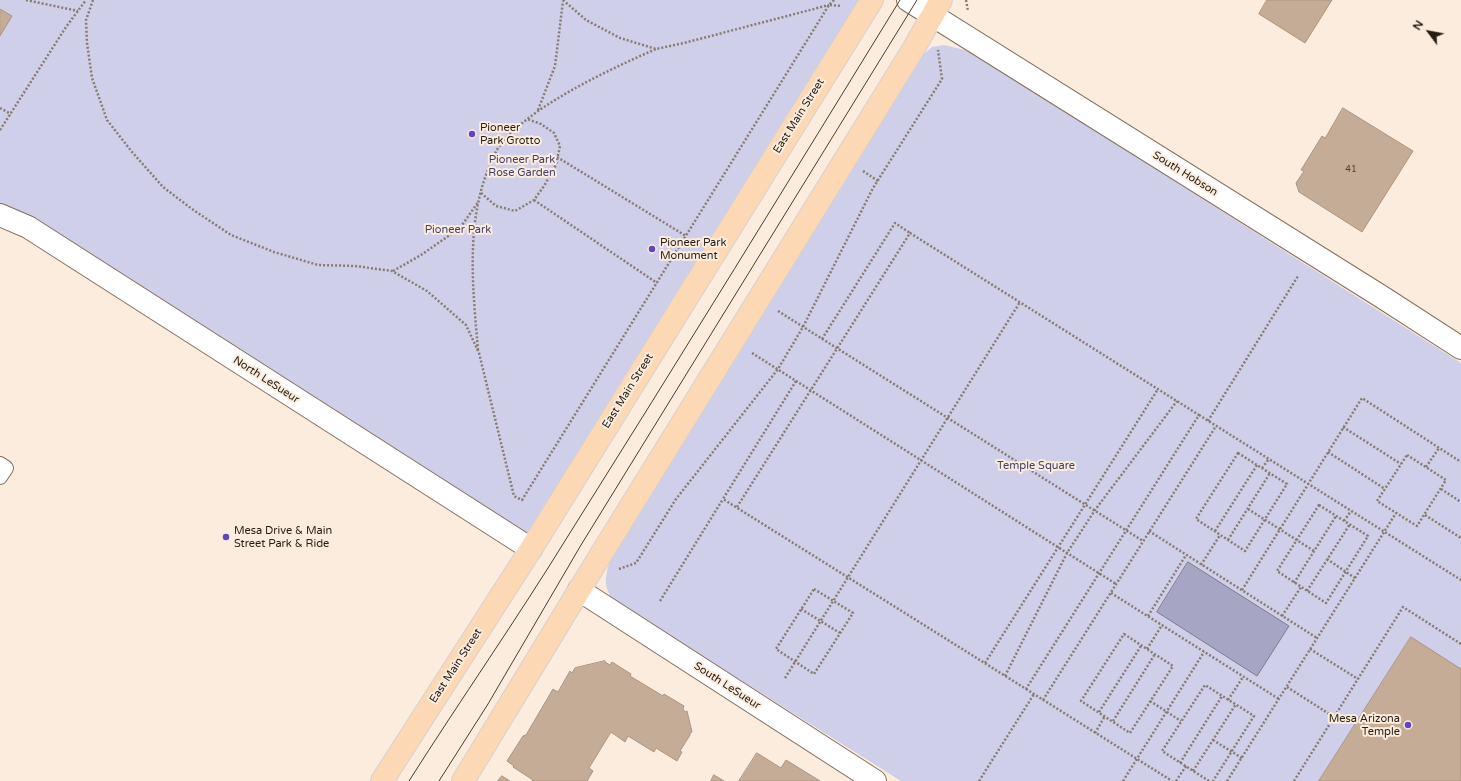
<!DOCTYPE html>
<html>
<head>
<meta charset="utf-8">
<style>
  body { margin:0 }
  #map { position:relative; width:1461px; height:781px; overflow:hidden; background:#fbecde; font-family:"Varela Round",sans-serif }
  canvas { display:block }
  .north { position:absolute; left:1409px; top:12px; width:40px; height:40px; -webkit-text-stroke:3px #fbecde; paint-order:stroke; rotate:302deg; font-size:11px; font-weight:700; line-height:16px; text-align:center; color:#251c13 }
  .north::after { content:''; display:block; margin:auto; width:14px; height:18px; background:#251c13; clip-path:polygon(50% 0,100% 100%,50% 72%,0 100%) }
</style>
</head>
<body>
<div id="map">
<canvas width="1461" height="781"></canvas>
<div class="north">N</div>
</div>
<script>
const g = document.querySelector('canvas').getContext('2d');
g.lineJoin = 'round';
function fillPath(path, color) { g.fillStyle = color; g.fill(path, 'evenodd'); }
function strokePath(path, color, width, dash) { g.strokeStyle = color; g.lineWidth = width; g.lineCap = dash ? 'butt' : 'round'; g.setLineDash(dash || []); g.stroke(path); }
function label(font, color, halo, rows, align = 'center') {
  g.font = font + ' "Varela Round",sans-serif'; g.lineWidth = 4; g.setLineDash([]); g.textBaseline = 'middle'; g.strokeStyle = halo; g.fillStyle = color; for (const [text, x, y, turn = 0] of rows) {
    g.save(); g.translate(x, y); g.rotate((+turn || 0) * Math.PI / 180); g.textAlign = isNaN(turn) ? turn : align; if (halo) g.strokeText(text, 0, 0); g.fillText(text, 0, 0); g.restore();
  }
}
const green = new Path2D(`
  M0,0H872L531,549L0,215Z
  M944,45L969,51L1461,363V781H901L621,605C618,602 613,600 611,597C601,583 608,565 614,552L920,57L932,47Z`);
const water = new Path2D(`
  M1188,562L1289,626L1257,676L1157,612Z`);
const building = new Path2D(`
  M1267,0H1332L1305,43L1259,14Z
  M0,9L12,16L0,36Z
  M1343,108L1413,151L1362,232L1299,192L1296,183L1304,171L1301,170L1322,136L1325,138Z
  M1411,637L1461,669V781H1319Z
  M605,661V662L610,665L612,662L631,674L630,676L663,696L664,694L684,706L683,709L685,712L687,711L692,732L690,733V735L680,751L682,752L677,761L656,748L654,752L628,736L625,742L611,732L589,768L593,771L587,781H532L533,780L513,767L514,766L507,761L523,736L526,735L553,689L558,692L570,671L572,673L575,668Z
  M757,753L781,768L786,760L820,781H739Z
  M714,775L724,781H711Z
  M502,776L510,781H498Z`);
const path = new Path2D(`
  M26,0L78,11
  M93,0L86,20L87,43L92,78L107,120L132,152L163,187L192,209L231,235L274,252L318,265L355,266L392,271L427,291L466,325L479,353L514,496L522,500L829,5
  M563,0L586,20L620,38L656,49L684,43L829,5
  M834,0L829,5L842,6
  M966,0L968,11
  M0,108L11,114
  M538,110L555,66L563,1
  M0,130L66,27L86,0
  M557,157L686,236
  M863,171L878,181
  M481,193L496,206L515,211L534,200L544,186L556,165L560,146L554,133L541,124L527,119
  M534,200L657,283
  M393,271L421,255L460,228L479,201
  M778,311L1143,541
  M822,339L895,223L910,233
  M478,350C473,290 465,222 490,165C493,159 495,153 498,148C509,133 523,122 538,111C575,86 615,67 656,49
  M752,353L1116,584
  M1199,415L1461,580
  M1208,421L1298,276
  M1343,427L1401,464
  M1328,452L1385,489
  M1238,453L1287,484L1245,551L1196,519Z
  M1407,455L1446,480L1417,526L1377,501Z
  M1426,467L1439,448
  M1262,468L1269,459
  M1441,489L1461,502
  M1319,505L1368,536L1326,603L1277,571Z
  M737,507L910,233L1199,415L1026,689L723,499L796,381
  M1248,509L1314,551
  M1425,515L1461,538
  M1344,521L1351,511
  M1149,531L1317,638
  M1215,531L1257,465
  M1228,540L1270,473
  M1327,559L1355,578
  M1201,565L1220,535
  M619,569L636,563L676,499L778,369L803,327L873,188L942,79L938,50
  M1294,583L1336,516
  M814,589L853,613L814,674L776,649Z
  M1242,590L1362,398L1461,462
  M1307,591L1350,524
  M1111,593L1279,699
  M660,601L723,499
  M801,609L840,633
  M1148,616L1186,555
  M1282,616L1301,587
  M1124,634L1173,666L1130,733L1081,701Z
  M1147,649L1162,625
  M1310,649L1358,679
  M985,663L1158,389
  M1005,676L1067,553L1095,510L1177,401
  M785,678L1020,302
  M1287,687L1334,717
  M1026,689L1172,781
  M1043,700L1216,426
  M1228,700L1243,677
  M1150,701L1181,721
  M1099,712L1141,646
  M1113,721L1155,654
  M1095,733L1105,716
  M1213,740L1242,758
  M1180,763L1222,696
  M1193,771L1236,704
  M979,781L1034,694
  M1123,781L1204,652
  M1176,781L1186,766
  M1209,781L1162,751L1205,685L1254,716L1213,781
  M1227,781L1396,513
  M1294,781L1403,607L1461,644`);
const lane = new Path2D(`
  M0,464L6,468L0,477`);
const street = new Path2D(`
  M908,0L1382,297L1461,348
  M0,215L28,227L531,549
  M579,590L875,781`);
const primary = new Path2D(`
  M382,781L531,549L872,0
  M463,781L600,556L914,48L941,0`);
const tram = new Path2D(`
  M409,781C461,699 517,619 568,536C680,358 790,179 900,0
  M439,781L488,704L581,545L917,0`);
const markers = [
  [472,134,4,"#5f46bf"],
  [652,249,4,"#5f46bf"],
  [226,537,4,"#5f46bf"],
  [1408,725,4,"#5f46bf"]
];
const numberNames = [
  ["41",1351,170]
];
const streetNames = [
  ["East Main Street",799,116,-58],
  ["South Hobson",1185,174,32],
  ["North LeSueur",266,380,33],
  ["East Main Street",628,391,-58],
  ["East Main Street",456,666,-57],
  ["South LeSueur",727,686,33]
];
const poiNames = [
  ["Pioneer",480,128],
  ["Park Grotto",480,141],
  ["Pioneer Park",660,243],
  ["Monument",660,256],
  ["Mesa Drive & Main",234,531],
  ["Street Park & Ride",234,544],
  ["Mesa Arizona",1400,719,"right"],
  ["Temple",1400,732,"right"]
];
const parkNames = [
  ["Pioneer Park",522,160],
  ["Rose Garden",522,173],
  ["Pioneer Park",458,230],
  ["Temple Square",1036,466]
];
fillPath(green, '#d0cfe9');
fillPath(water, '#a6a5c3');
strokePath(water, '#7f7c8e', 1);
fillPath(building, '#c4ac96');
strokePath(building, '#ac9580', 1);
strokePath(lane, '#856f5b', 16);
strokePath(street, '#856f5b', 24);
strokePath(primary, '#d3d2d0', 24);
strokePath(path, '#877b70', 2.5, [2, 2]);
strokePath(lane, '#fff', 14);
strokePath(street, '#fff', 22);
strokePath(primary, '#fdd8b5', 22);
strokePath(tram, '#483e34', 1);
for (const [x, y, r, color] of markers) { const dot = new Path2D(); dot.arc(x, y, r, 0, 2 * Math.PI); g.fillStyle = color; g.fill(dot); strokePath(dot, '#fbecde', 1.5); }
label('9px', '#4d4034', null, numberNames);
label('11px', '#251c13', '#fbecde', streetNames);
label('11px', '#251c13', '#fbecde', poiNames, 'left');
label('11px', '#44406b', '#fbecde', parkNames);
</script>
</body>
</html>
